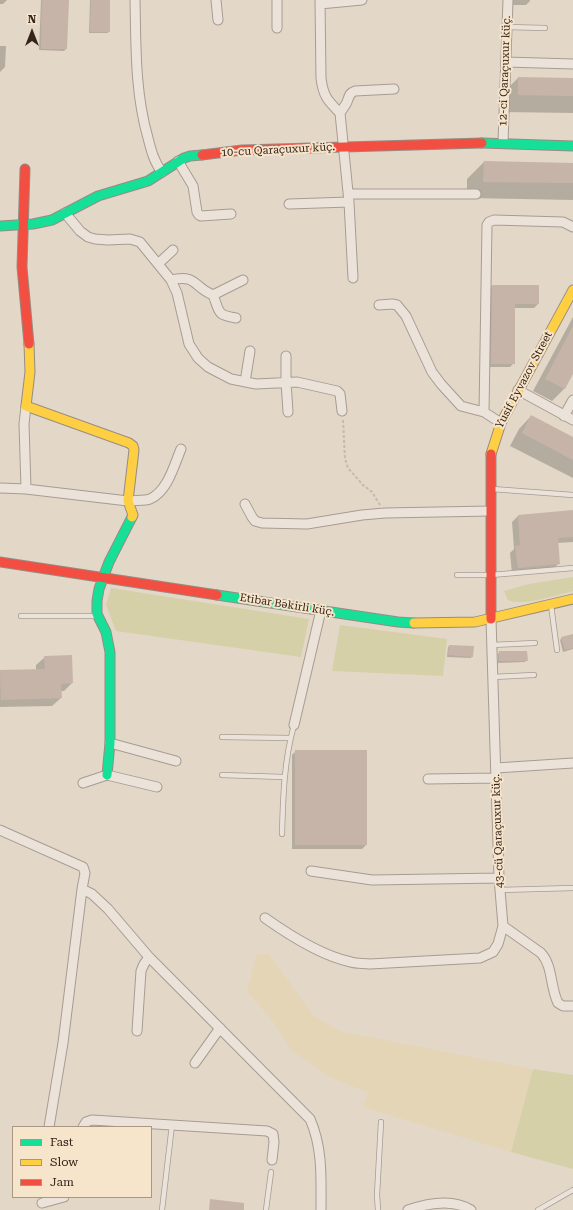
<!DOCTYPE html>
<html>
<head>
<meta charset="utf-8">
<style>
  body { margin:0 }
  #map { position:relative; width:573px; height:1210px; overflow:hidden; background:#e3d7c8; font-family:"Roboto Serif",serif }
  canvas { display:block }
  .legend { position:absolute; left:12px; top:1126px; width:140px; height:72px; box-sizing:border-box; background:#f6e4cb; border:1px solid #a99785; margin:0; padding:5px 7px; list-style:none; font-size:12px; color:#35241b }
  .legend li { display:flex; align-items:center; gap:8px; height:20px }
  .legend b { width:20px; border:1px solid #a99785 }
  .north { position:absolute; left:12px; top:12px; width:40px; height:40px; -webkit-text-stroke:3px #f6e4cb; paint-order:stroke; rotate:0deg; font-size:11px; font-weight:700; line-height:16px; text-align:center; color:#35241b }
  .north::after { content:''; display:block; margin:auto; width:14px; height:18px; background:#35241b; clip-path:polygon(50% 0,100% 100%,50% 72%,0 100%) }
</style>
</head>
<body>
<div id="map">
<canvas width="573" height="1210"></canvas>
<ul class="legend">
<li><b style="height:5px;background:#16e098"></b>Fast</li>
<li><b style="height:5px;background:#ffcf43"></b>Slow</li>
<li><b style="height:5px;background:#f24e42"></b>Jam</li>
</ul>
<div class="north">N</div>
</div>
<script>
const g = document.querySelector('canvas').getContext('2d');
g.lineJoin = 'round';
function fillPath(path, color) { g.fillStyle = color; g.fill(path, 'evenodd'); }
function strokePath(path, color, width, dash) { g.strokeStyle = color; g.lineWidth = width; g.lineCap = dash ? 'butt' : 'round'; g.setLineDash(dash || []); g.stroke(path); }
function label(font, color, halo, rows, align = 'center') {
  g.font = font + ' "Roboto Serif",serif'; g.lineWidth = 4; g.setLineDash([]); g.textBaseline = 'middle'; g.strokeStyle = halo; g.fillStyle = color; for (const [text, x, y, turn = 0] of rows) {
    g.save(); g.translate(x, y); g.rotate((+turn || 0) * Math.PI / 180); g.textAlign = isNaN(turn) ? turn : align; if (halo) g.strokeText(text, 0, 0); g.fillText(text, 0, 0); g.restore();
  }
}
const farmland = new Path2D(`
  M257,954H269L313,1015L339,1031L533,1069L511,1152L363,1107L368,1093L329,1076L292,1051L272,1020L247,991Z`);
const green = new Path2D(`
  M573,577V591C557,595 521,607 508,600L504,591L529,584Z
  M111,588L309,619L301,657L116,631L106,605Z
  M340,625L447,639L443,676L332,671Z
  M533,1069L573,1075V1169L511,1152Z`);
const shadow = new Path2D(`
  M0,0H7L3,4H0Z
  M41,0H68L66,49L64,51L39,50Z
  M90,0H109V32L107,33H89Z
  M510,0H530V1L526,5H511Z
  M0,46H6L5,67L0,72Z
  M518,78L573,79V113L501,112V95Z
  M484,162L573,164V200L467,198V179Z
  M492,286H538V304L534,308H514V363L510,367H488V290Z
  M573,317V372L564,389L552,401L533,391Z
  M531,416L573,438V478L510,446L519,429Z
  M573,511V542L557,543L559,563L553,569L512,574L510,553L514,549L512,522L518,516Z
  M573,635V649L563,652L560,640L562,638Z
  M449,646L472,656L471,658L447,657L448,647Z
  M499,652L527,660L525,662L498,663V654Z
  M45,657L72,683L64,691H61V698L52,706L0,707V672L36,670V665Z
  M296,751L366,845L362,849H292V755Z`);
const building = new Path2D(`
  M42,0H69L67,49H41Z
  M91,0H110V32H90Z
  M518,77L573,78V96L518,95Z
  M484,161L573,163V183L483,182Z
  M492,285H539V304H515V364H491Z
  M573,326V374L565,389L545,379Z
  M531,415L573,437V460L522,433Z
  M573,510V537L558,538L560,564L518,568L515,546L520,545L518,515Z
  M573,634V648L565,650L561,637Z
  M449,645L474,646L473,657L448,655Z
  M499,651H527L528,661H499Z
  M72,655L73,683L61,684L62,698L1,700L0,670L45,669L44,656Z
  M295,750H367V845H295Z
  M210,1199L244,1203V1210H209Z`);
const path = new Path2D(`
  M343,420L345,459L348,468L363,485L372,492L380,505`);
const lane = new Path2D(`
  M507,27L545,28
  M492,489L573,495
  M457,575H491L573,568
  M551,605L557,650
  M21,616H97
  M492,645L535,643
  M493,677L534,675
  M222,737L290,738
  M222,775L284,777
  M282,834C283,797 284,761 294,725
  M500,890L573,888
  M162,1210L172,1125
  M266,1210L271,1172
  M378,1210L377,1195L381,1122
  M538,1210L573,1190`);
const street = new Path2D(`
  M135,0C136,47 135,93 148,138C151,150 154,162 162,172
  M216,0L218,20
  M277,0V28
  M320,0L321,78C323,96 328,101 340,113L349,202L353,278
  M320,4L362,0
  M506,62L573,64
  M340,113C342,110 344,107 346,104C349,99 348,93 355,91L394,89
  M503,143L508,0
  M178,161L193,186L197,212L199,215L201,216L231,214
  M348,194H476
  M289,204L349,202
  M65,213L80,231L88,237L95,239L108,240L130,239L140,242L171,280L177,293L189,344L198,358L208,367L231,379L256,384L297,382L337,391L340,394L342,411
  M158,264L173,250
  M171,280C197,274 193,287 213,295C220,312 216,315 236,318
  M213,295L243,280
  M379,305L392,304L397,305L406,316L432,372L441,384L461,406L484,412L501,423
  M286,356V382L288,412
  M245,382L250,351
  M518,390L573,420
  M484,412L487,225L489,222L494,220L563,222L573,227
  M564,416L573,400
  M0,488L26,489L128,501C135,500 144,501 150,499C168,491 174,465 181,449
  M26,489L24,424L26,406
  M245,504L252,517L255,521L262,523L307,524L362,515L385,513L490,511
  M491,619L499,878L503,926L541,953C553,966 550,987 558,1003L563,1006H573
  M294,725L321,610
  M110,743L176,761
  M496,768L573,763
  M428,779L496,778
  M83,783L107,775L157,787
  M0,830L83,867L85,873L82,889L92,894L108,909L149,957L310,1119C323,1148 321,1180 321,1210
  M311,871L372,880L499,878
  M265,918C289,935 322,956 351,962C357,964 364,963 370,964L480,958L493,952L498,944L503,926
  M137,1031L141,971L144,964L149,957
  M195,1063L220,1028
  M49,1127L63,1043L82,889
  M83,1127L86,1122L92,1120L267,1131L273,1134L274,1142L272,1160
  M42,1203L64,1197
  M408,1210C428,1203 452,1198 471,1210`);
const fast = new Path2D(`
  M482,143L573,146
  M0,226L33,224L52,220L98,196L148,181L184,158L190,156L202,155
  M217,595L398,622L414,623
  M107,775L110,743V652L106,632L97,614V601L99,589L109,562L132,517`);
const slow = new Path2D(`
  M29,344L30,372L26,406L129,443L133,446L134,450L128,501L133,515L132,517
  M491,454L501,423L573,290
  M414,623L475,622L573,599`);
const jam = new Path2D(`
  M202,155L242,150L482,143
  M25,169L22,267L29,344
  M491,454V619
  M0,562L217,595`);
const streetNames = [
  ["12-ci Qaraçuxur küç.",505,71,-88],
  ["10-cu Qaraçuxur küç.",278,150,-3],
  ["Yusif Eyvazov Street",524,380,-62],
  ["Etibar Bəkirli küç.",287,605,9],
  ["43-cü Qaraçuxur küç.",498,831,-92]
];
fillPath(farmland, '#e4d5b7');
fillPath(green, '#d6d0a9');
fillPath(shadow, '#0003');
fillPath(building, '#c6b4a9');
strokePath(lane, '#a79c92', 6);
strokePath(street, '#a79c92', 11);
strokePath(fast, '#978c82', 11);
strokePath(slow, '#978c82', 11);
strokePath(jam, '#978c82', 11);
strokePath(path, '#c3bab1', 2, [3, 2]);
strokePath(lane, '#ebe3da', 4.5);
strokePath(street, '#ebe3da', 9);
strokePath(fast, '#16e098', 9);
strokePath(slow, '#ffcf43', 9);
strokePath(jam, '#f24e42', 9);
label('11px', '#35241b', '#f6e4cb', streetNames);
</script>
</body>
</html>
